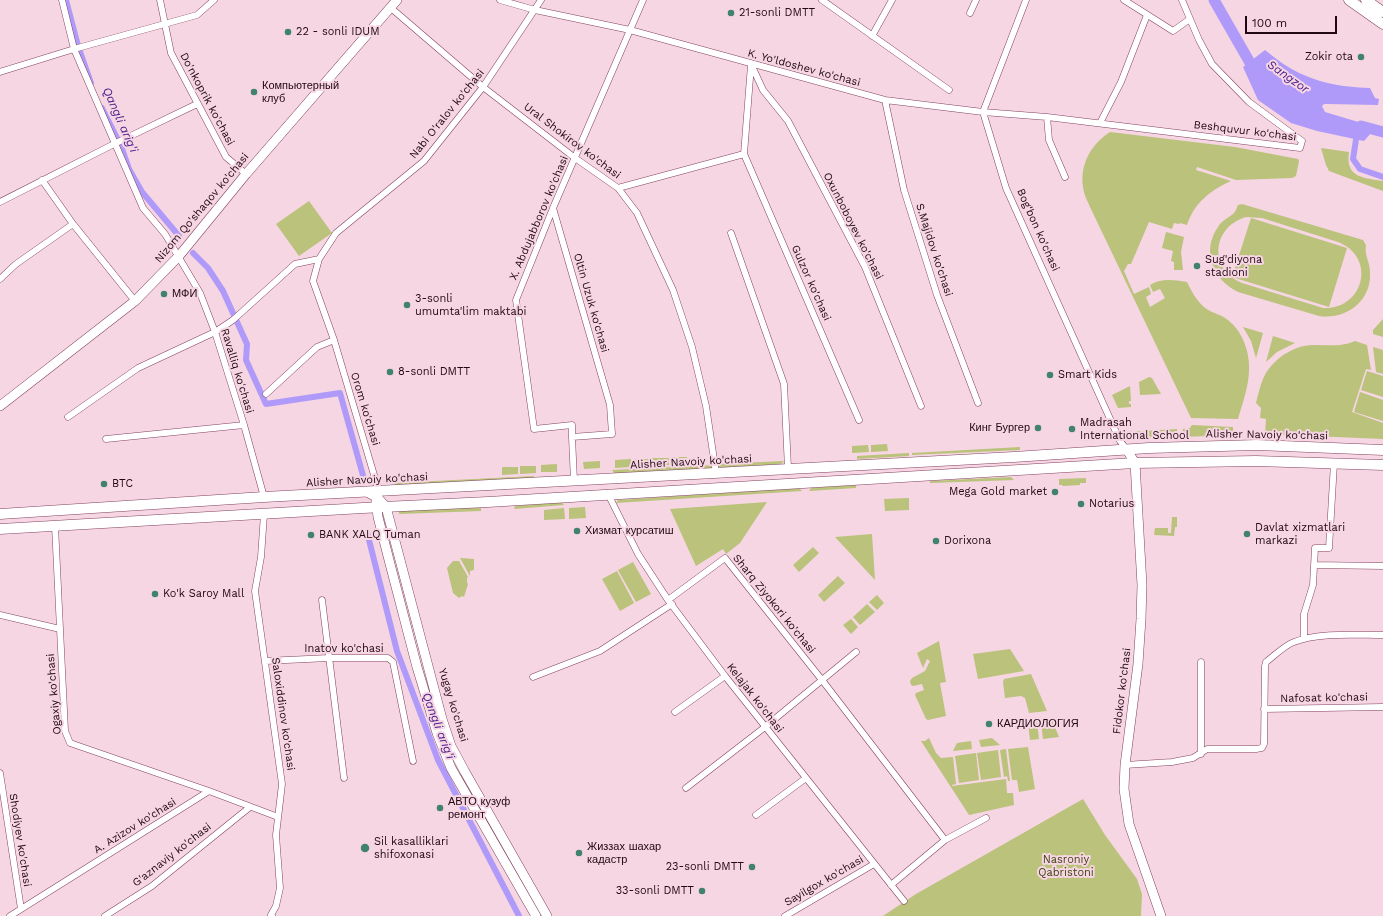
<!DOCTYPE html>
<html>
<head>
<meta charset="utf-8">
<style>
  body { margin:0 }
  #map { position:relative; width:1383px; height:916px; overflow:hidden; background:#f6d6e2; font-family:"Work Sans",sans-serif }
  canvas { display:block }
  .scale { position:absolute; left:1245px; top:16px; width:92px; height:18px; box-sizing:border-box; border:2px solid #210713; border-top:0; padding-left:5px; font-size:12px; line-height:14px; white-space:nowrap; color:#210713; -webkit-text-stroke:3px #f6d6e2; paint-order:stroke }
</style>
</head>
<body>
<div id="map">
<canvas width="1383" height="916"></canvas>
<div class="scale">100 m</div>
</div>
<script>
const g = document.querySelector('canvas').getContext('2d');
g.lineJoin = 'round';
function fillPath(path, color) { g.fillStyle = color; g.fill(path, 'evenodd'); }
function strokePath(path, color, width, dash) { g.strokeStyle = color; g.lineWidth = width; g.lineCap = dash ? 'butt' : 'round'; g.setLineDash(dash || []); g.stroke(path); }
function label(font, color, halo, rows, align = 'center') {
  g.font = font + ' "Work Sans",sans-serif'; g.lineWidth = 4; g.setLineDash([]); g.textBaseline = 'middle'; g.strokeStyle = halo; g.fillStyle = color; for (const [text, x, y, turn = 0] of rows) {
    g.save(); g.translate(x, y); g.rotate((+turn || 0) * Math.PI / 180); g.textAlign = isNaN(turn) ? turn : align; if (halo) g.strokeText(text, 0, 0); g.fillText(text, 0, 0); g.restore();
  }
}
const green = new Path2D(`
  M1110,132L1235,147L1298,159L1299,161L1296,176L1292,178L1236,180L1197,167L1196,170L1231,181C1211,190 1194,203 1187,225L1180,223L1179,224L1174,223L1172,229L1149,222L1131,264H1128L1124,271L1134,294L1149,287L1151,294L1146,297L1150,307L1165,298L1160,289L1153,292L1150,285C1162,278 1173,280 1187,282C1193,294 1199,306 1212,312C1216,314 1221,315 1225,318C1234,324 1240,332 1244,342C1255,369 1246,392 1238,419L1191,418L1090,207C1088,202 1085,197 1084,192C1078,167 1090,145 1110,132Z
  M1321,148L1349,152C1345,178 1364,178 1383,181V191L1329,171L1326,165Z
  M309,201L332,233L299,256L276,224Z
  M1242,204L1363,240L1366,245C1364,255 1370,262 1370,272C1372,301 1346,320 1319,316L1238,292C1213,280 1201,251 1218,227C1222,220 1229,218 1234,213C1236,211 1237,207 1238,205ZM1246,217L1262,218L1338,242C1377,257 1364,310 1323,308L1242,283C1208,269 1212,227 1246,217Z
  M1251,218L1347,248L1329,307L1232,277Z
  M1166,232L1184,237L1181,252L1183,270H1174V262L1171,261L1173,251L1162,248Z
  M1383,319V337L1373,334V330Z
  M1243,327L1263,333L1256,358L1251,341Z
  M1273,336L1295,343L1277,352L1266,362Z
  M1355,341L1367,345L1371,370L1366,369L1352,412L1383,423V439L1265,434L1266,419L1260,418L1261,408L1256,403C1258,395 1260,386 1263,379C1271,360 1294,344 1315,345C1329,345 1341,347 1355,341Z
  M1373,347L1383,350V374L1376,372Z
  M1367,371L1383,376V397L1361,390Z
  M1149,377L1152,378L1161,394L1140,395L1139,382Z
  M1130,386L1131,401H1129V404H1131V407L1118,408L1112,395Z
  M1360,392L1383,400V421L1354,412Z
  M1192,425L1233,427V435L1182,437L1183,429L1190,428Z
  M1177,429V436L1131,439L1126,436L1124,432Z
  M1094,431L1095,440L1081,441V432Z
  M887,444L888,451L871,452V445Z
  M868,445L869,452L852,453V446Z
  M1020,447V450L912,455V453Z
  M909,453V456L857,459V456Z
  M671,457H687V464L671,465Z
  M652,458H669V465L653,466Z
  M631,459V467L615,468V460Z
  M633,459H650V466L634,467Z
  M600,461V468L584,469L583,462Z
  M784,461L781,464L718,468L717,464Z
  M557,464V472H541V465Z
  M714,465V468L615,474L612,470Z
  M520,466H536V473L520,474Z
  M502,467H518V474L502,475Z
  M534,476V478L395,486V483Z
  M1011,477L1014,480L930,483V481Z
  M1086,478V483H1080V485L1063,486L1062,485H1059V479Z
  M856,485V488L809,491L811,488Z
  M799,488L802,491L616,503L618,500Z
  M909,498V510L885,511L884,499Z
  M562,502L564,505L514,509L515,506Z
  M767,502L740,543L726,554L723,549L696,566L670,509Z
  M479,507L481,508V511L399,514V511Z
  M585,507L586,518L569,519V508Z
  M564,508L565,519L544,520V510Z
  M1172,517H1177V527H1175L1174,536L1154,535L1155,528H1168V533H1171Z
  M872,534L875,580L835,537Z
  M813,547L819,553L799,572L793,565Z
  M460,558L474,559V570L470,571V576Z
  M453,561H459L468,577L467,578V583L468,584L464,597L462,596L459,598L453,593L447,568Z
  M633,562L651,594L636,602L618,570Z
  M617,571L634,603L620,611L602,579Z
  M838,576L845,583L824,602L818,595Z
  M877,595L884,603L877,610L869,602Z
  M867,604L875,612L860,625L853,617Z
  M851,619L858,627L851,634L843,625Z
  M939,641L946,682L940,683L946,716L928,720L926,719L915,695L916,693L924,690L922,684L913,686L911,685L910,681L912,678L925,671L930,661L927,659L923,668L917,653Z
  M1010,649L1024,671L978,679L973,654Z
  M1031,674L1047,711L1029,713L1025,698L1021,696L1005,698L1003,682L1004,679Z
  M1052,720L1059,737L1043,739L1041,721Z
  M1037,721L1039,739L1030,740L1028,722Z
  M929,738L936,753L941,758L953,757L956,784L952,785V786L1006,779L1007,793H1013L1014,805L969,815L921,741H925Z
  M992,738L1000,745L981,747L979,740Z
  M971,741L972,749L953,751L957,743Z
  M1028,747L1035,789L1019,792L1017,780H1012L1008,749Z
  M1006,749L1010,781H1008L1007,776L1004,777L1000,750Z
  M998,750L1001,777L981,780L977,753Z
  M976,753L979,780L959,783L955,756Z
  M1083,799L1105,835L1137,879L1142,894L1141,916H883L916,894Z`);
const water = new Path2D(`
  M1265,50C1273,56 1281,63 1290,68C1316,83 1341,87 1370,88L1375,98L1379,99L1378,105L1327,104H1324L1322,106L1325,112L1375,127L1374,133H1371L1364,141L1317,131L1291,123L1258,100L1243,67Z`);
const canal = new Path2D(`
  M66,0L78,46L91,83
  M102,108L121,146L129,169L142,192L179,236
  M1357,133L1353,159L1360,169L1383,177
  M193,253L208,268L223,291L247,344L246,360L266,404L340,393L364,479
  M367,532L397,651L438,760L519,916`);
const river = new Path2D(`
  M1214,0L1253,68L1258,72
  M1361,126L1383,132`);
const street = new Path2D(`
  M62,0L74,49L143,208L165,234L200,293L215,332L244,425L264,497
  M160,0L171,53L226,157L246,174
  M500,0L535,10L630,30L885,100L983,112L1047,117L1300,148L1302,141L1249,102L1212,64L1199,40L1182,0
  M822,0L949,90
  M1026,0L983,112L1006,188L1120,441L1127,450
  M1124,0L1173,31L1190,19
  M391,8L483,87L575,158L618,188L637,213L673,290L692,347L706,406L716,473
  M970,13L976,0
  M872,36L892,0
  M751,64L763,90L788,121L865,267L921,406
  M751,65L744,154L859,420
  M0,72L74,49L197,15L214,0
  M885,100L904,190L937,295L978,403
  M1047,117L1049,140L1065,177
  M1100,123L1121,82L1147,15
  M42,180L73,224L135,301
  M618,188L744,154
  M0,202L114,144L197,104
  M553,208L610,405L612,434L572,437L574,481
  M731,233L784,384L788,468
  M0,279L16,264L73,224
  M266,394L317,347L334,340
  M68,417L138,368L215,332L233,320L295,264L319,259
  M572,437V425L534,429L516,300L553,208L643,0
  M106,439L244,425
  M380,491L377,485L334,340L313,281L319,259L336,233L424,161L483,87L541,0
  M608,494L638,554L668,600L725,676L904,901
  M264,514L261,557L255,591L282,784L276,835L280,888L276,906L271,915L272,916
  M55,526L60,629
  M1314,565L1383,566
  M322,600L344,778
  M668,600L725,558L822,680L945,840
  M0,615L60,629L65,731L70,743L209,791
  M1304,639V614L1313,585L1315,548H1329L1334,463
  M265,661L329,658H388L393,662L413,761
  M533,677L600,651L672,604
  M1264,709L1383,707
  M675,712L725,676
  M1201,754V662
  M1125,765L1172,762L1193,758L1207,749H1256L1262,748L1264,744L1265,666L1266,662C1274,656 1285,645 1294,642C1319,632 1356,635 1383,635
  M0,773L21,909
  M686,788L765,727L856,652
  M756,815L806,778
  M891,885L945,840L986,818
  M10,916L209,791L278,817
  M105,916L152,886L250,807
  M785,916L874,864`);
const secondary = new Path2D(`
  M0,406L135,301L179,256L246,174L397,0
  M1127,450L1135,463L1142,585L1141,619L1138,664L1125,765L1124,789L1129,824L1161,916
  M367,492L378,498L386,507L442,719L451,746L465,772L547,916
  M376,501L378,517L389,560L417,667L437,733L451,768L536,916`);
const primary = new Path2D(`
  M1349,0L1383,24
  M1366,0L1383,12
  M0,514L264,497L1014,457L1149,448L1257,445L1383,450
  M0,529L363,508L488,502L1135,463L1256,461L1383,465`);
const markers = [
  [731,13,4,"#41816f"],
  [288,32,4,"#41816f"],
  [1361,57,4,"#41816f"],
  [254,92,4,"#41816f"],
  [1197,266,4,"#41816f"],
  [164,294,4,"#41816f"],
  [407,305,4,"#41816f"],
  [390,372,4,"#41816f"],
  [1050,375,4,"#41816f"],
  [1038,428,4,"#41816f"],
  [1072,429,4,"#41816f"],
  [104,484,4,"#41816f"],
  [1055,492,4,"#41816f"],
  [1081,504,4,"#41816f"],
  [577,531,4,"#41816f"],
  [1247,534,4,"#41816f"],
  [311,535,4,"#41816f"],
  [936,541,4,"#41816f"],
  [155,594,4,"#41816f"],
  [989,724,4,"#41816f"],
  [440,808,4,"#41816f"],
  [365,848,5,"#41816f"],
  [579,853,4,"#41816f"],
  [752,867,4,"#41816f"],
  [702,891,4,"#41816f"]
];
const poiNames = [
  ["21-sonli DMTT",739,13],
  ["22 - sonli IDUM",296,32],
  ["Zokir ota",1353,57,"right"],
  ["Компьютерный",262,86],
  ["клуб",262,99],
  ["Sug'diyona",1205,260],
  ["stadioni",1205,273],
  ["МФИ",172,294],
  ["3-sonli",415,299],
  ["umumta'lim maktabi",415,312],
  ["8-sonli DMTT",398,372],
  ["Smart Kids",1058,375],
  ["Madrasah",1080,423],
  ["International School",1080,436],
  ["Кинг Бургер",1030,428,"right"],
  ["BTC",112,484],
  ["Mega Gold market",1047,492,"right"],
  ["Notarius",1089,504],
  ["Davlat xizmatlari",1255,528],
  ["markazi",1255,541],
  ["Хизмат курсатиш",585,531],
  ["BANK XALQ Tuman",319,535],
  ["Dorixona",944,541],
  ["Ko'k Saroy Mall",163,594],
  ["КАРДИОЛОГИЯ",997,724],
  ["АВТО кузуф",448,802],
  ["ремонт",448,815],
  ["Sil kasalliklari",374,842],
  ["shifoxonasi",374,855],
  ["Жиззах шахар",587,847],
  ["кадастр",587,860],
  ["23-sonli DMTT",744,867,"right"],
  ["33-sonli DMTT",694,891,"right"]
];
const streetNames = [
  ["K. Yo'ldoshev ko'chasi",804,68,15],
  ["Do'nkoprik ko'chasi",207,99,62],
  ["Nabi O'ralov ko'chasi",447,114,-51],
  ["Beshquvur ko'chasi",1245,131,7],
  ["Ural Shokirov ko'chasi",572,141,37],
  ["Nizom Qo'shaqov ko'chasi",202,208,-50],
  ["X. Abdujabborov ko'chasi",539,218,-67],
  ["Oxunboboyev ko'chasi",853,226,63],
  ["Bog'bon ko'chasi",1038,230,66],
  ["S.Majidov ko'chasi",934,250,72],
  ["Gulzor ko'chasi",811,283,66],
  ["Oltin Uzuk ko'chasi",591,303,74],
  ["Ravalliq ko'chasi",237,371,73],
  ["Orom ko'chasi",365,409,73],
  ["Alisher Navoiy ko'chasi",1267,435,1],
  ["Alisher Navoiy ko'chasi",691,462,-3],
  ["Alisher Navoiy ko'chasi",367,480,-3],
  ["Sharq Ziyokori ko'chasi",774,604,51],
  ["Inatov ko'chasi",344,649],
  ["Fidokor ko'chasi",1122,691,-83],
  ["Ogaxiy ko'chasi",54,694,-95],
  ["Kelajak ko'chasi",755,698,52],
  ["Nafosat ko'chasi",1324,698,-1],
  ["Yugay ko'chasi",453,705,73],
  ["Saloxiddinov ko'chasi",283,714,82],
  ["A. Azizov ko'chasi",135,826,-32],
  ["Shodiyev ko'chasi",20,840,81],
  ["G'aznaviy ko'chasi",172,855,-38],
  ["Sayilgox ko'chasi",824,881,-30]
];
const parkNames = [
  ["Nasroniy",1066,860],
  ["Qabristoni",1066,873]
];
const waterNames = [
  ["Sangzor",1288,77,35],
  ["Qangli arig'i",120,120,66],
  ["Qangli arig'i",438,726,69]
];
fillPath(green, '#bac27b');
fillPath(water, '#b09af9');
strokePath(canal, '#b09af9', 6);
strokePath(river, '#b09af9', 11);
strokePath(street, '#83425f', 7);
strokePath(secondary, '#83425f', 10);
strokePath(primary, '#83425f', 11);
strokePath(street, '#fff', 6);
strokePath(secondary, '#fff', 9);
strokePath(primary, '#fff', 10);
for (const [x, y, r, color] of markers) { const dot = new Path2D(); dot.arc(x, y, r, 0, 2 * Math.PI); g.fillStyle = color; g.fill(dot); strokePath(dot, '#f6d6e2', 1.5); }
label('11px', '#210713', '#f6d6e2', poiNames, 'left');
label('11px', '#210713', '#f6d6e2', streetNames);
label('11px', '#3f4315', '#f6d6e2', parkNames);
label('italic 12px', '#49208d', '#f6d6e2', waterNames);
</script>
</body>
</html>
